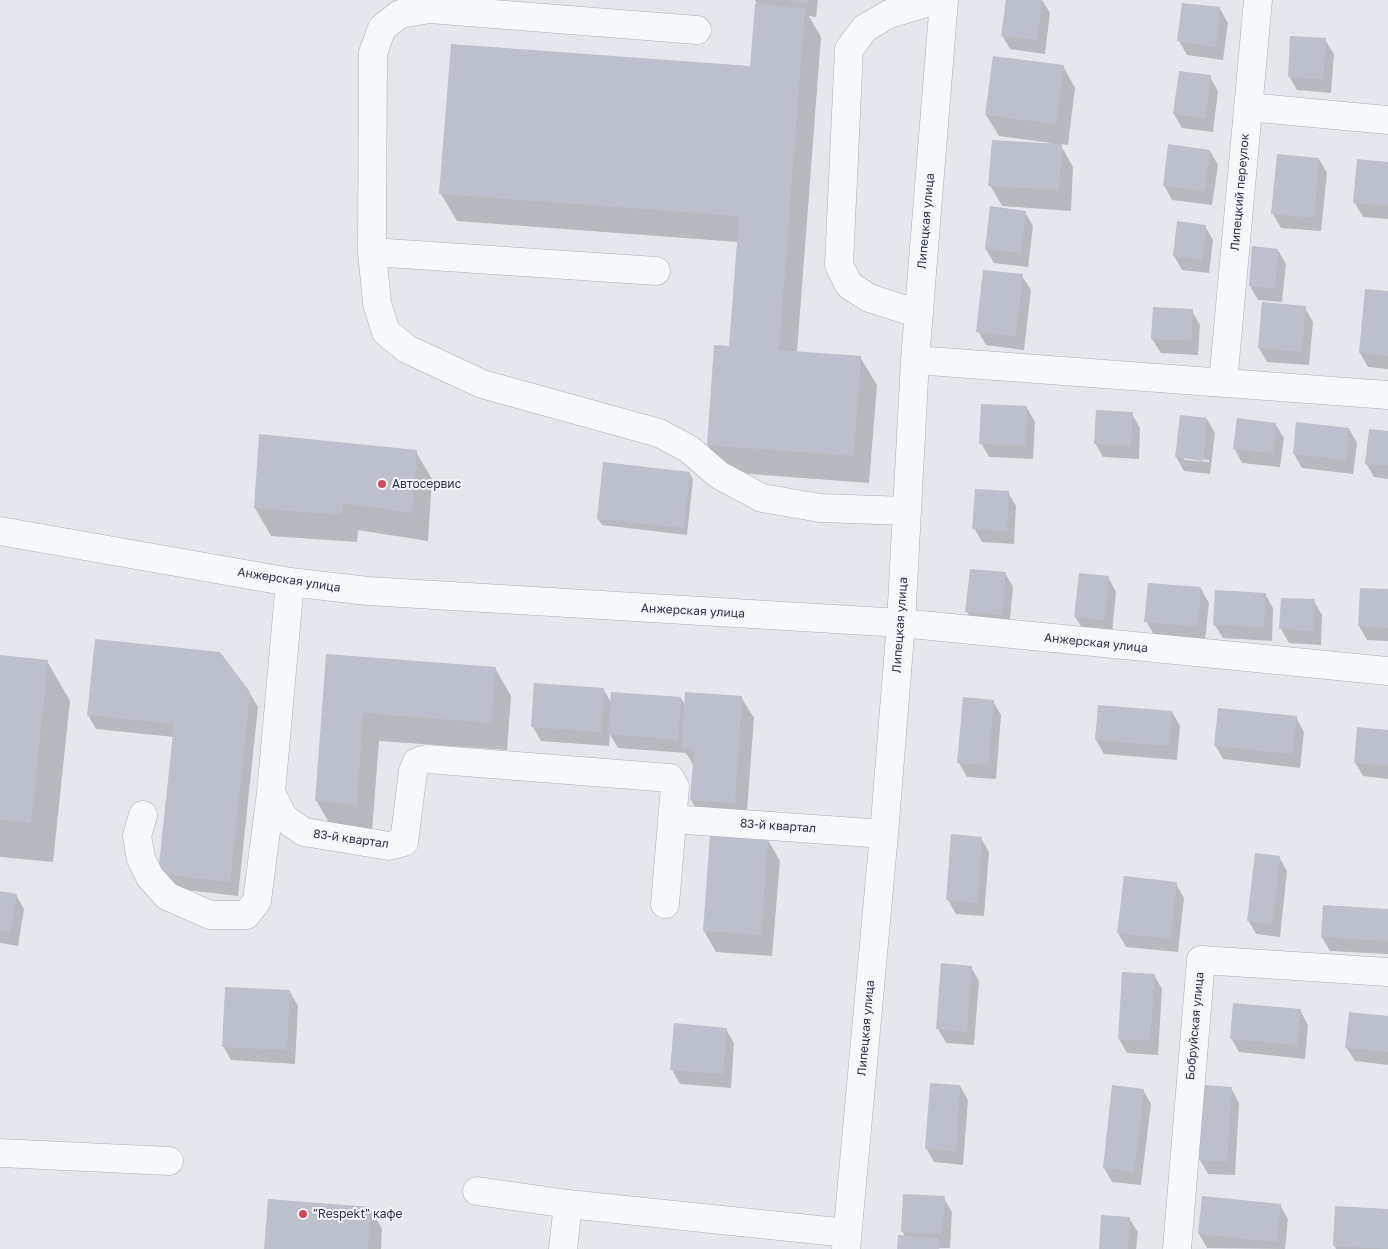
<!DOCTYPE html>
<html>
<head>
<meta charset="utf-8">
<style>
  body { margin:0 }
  canvas { display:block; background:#e4e7ec }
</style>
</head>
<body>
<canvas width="1388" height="1249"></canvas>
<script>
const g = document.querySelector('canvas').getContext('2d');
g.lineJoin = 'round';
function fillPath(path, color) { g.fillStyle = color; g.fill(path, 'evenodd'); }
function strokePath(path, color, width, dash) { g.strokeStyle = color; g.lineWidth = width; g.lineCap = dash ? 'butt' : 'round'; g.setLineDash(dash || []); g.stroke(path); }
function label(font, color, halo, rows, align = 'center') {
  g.font = font + ' "Golos Text",sans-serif'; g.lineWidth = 4; g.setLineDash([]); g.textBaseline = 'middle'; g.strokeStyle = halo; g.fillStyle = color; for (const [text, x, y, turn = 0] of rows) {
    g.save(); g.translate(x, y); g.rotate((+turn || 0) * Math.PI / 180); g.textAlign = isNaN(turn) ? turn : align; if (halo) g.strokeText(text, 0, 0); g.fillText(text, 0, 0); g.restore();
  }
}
const shadow = new Path2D(`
  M755,0H818L816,17L809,16L821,37L797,352L860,357L877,385L869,483L724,472L708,445L730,348L738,242L457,221L441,194L752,68L758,6Z
  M1007,0H1042L1050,13L1045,54L1010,49L1002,35Z
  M1220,9L1228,23L1223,60L1187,55L1179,41Z
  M1325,40L1334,54L1331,93L1297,90L1289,76Z
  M1063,66L1075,88L1068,145L1060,144L1073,167L1071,211L1002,206L990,185L1051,145V143L999,136L986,115Z
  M1210,77L1218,91L1213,132L1182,128L1174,114Z
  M1210,151L1218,165L1212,205L1172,200L1164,185Z
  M1319,159L1327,173L1321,231L1281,228L1273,214Z
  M1388,164V219L1363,217L1355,203Z
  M1025,212L1033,226L1028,267L994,263L986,249Z
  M1178,223L1205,226L1213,240L1209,273L1182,270L1174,256Z
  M1278,250L1286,264L1282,302L1258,300L1250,286Z
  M1022,276L1031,290L1024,350L986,345L978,331Z
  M1388,293V369L1368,367L1360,353Z
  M1305,308L1313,322L1309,365L1267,362L1259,348Z
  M1192,311L1200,325L1198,355L1161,353L1152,339Z
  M1027,408L1035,422L1033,459L989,457L981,443Z
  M1132,414L1140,428L1139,459L1103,457L1095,443Z
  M1181,416L1207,419L1215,433L1210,474L1184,471L1176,457ZM1184,457L1209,460V462L1184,460Z
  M1275,424L1284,438L1280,467L1242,463L1234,448Z
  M1349,429L1357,443L1353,474L1302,468L1294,454Z
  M1388,433V479L1374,477L1366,463Z
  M261,435L416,452L432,479L428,541L358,530L357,542L271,536L255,508Z
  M689,473L693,479L687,535L602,525L598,519Z
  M1008,492L1016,506L1014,544L982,542L974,528Z
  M1005,573L1013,587L1009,629L975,626L967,612Z
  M1108,577L1116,592L1112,634L1084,631L1075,617Z
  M1201,589L1209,603L1205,640L1154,635L1146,621Z
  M1361,589L1388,591V641L1367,640L1359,626Z
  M1265,594L1273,608L1272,641L1223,638L1214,624Z
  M1314,601L1322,615L1321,645L1289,643L1281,629Z
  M327,655L495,668L511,696L507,750L379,741L372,831L332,828L316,800Z
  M0,656L47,661L70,701L53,862L0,857Z
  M604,690L612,704L681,698L686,707L741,697L754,718L746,824L703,821L691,800L694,766L686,753L618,748L610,734L609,746L541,741L533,727Z
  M249,692L258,707L238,896L168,888L160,874L174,737L96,729L88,715Z
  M993,701L1001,715L996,779L967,777L959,763Z
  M1172,712L1180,726L1177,760L1104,754L1096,740Z
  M1296,717L1304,732L1300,768L1223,759L1215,745Z
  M1388,731V779L1363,776L1355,762Z
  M981,838L989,852L984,916L956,914L948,900Z
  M768,840L780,861L772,956L716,952L704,931Z
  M1279,857L1287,871L1280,937L1256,934L1248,920Z
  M1176,884L1184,898L1178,952L1126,947L1118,933Z
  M0,892L16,895L24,909L18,946L0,943Z
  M1388,910V954L1330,951L1322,937Z
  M971,967L979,981L974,1045L946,1043L938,1029Z
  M1154,975L1162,989L1158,1055L1127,1053L1119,1039Z
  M290,992L298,1006L295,1064L231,1060L223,1046Z
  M1300,1010L1308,1025L1305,1059L1239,1052L1231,1038Z
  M1388,1017V1065L1355,1061L1346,1047Z
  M726,1029L734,1043L731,1088L680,1084L672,1070Z
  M960,1086L968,1100L963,1165L934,1162L926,1148Z
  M1231,1088L1239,1103L1235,1175L1208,1174L1200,1160Z
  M1143,1090L1151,1104L1141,1185L1112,1182L1104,1168Z
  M944,1198L952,1212L950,1248L899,1249L905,1237L903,1232Z
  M1280,1205L1288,1219L1285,1249L1207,1248L1199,1234Z
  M370,1208L382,1229L381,1249H265Z
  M1388,1211V1249H1336L1334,1245Z
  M1129,1218L1138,1232L1136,1249H1100Z`);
const building = new Path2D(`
  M789,0H809L808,3L789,1Z
  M1006,0H1042L1037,40L1001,36Z
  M1182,3L1220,7L1216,47L1177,41Z
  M755,4L805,8L779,350L861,356L854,456L707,445L714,345L729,346L739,216L439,194L451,44L750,66Z
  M1290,36L1326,38L1323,79L1288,77Z
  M993,56L1064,65L1056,124L985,115Z
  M1179,71L1211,75L1206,118L1173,114Z
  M992,140L1062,144L1059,190L988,186Z
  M1168,144L1210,150L1205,191L1163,186Z
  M1277,154L1319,158L1314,218L1271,214Z
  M1357,159L1388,162V206L1353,203Z
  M990,206L1026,211L1021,253L985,249Z
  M1177,221L1206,225L1202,260L1173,256Z
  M1252,246L1278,249L1275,288L1249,286Z
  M983,270L1023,274L1016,336L976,332Z
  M1365,289L1388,291V356L1359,353Z
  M1262,302L1306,306L1302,352L1258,348Z
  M1153,307L1193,309L1191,341L1151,339Z
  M981,404L1027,406L1025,446L979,444Z
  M1096,410L1133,412L1131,446L1094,444Z
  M1180,415L1207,418L1203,461L1175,457Z
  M1237,418L1276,423L1273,453L1233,449Z
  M1296,422L1349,428L1346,460L1293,454Z
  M1369,429L1388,431V466L1365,464Z
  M259,434L417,450L412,513L343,503L342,515L254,508Z
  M603,462L690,472L684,528L597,519Z
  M975,489L1009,491L1007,531L972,529Z
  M970,569L1006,572L1002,615L965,612Z
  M1079,573L1109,576L1104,620L1074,617Z
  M1148,583L1201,587L1198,627L1144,622Z
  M1360,588L1388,589V628L1358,626Z
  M1215,590L1266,593L1264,627L1213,625Z
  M1281,598L1315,599L1313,631L1279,629Z
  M95,639L220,652L250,692L230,882L158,874L174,724L87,715Z
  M326,654L496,667L491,723L363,713L357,804L315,801Z
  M0,655L48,660L31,823L0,820Z
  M534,683L604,688L601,732L531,727Z
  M611,692L681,697L678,740L608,734Z
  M685,692L742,696L735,803L690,800L694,749L682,748Z
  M963,697L994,700L988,765L957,763Z
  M1098,705L1172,711L1169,746L1095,740Z
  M1218,708L1297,716L1292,754L1214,746Z
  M1357,727L1388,730V766L1354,763Z
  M710,834L768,839L761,935L703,931Z
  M951,834L982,837L977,903L946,900Z
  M1255,853L1280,856L1272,924L1247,921Z
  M1124,876L1177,882L1170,939L1117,933Z
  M0,891L17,894L10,932L0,930Z
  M1323,905L1388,909V941L1321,937Z
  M941,963L972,966L967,1032L936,1029Z
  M1122,972L1155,974L1150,1041L1118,1039Z
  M225,987L290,990L287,1050L222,1047Z
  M1233,1003L1301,1009L1297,1045L1230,1039Z
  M1349,1012L1388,1016V1052L1345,1048Z
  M674,1023L727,1028L723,1074L670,1070Z
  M930,1083L960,1085L956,1151L925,1149Z
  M1112,1085L1144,1089L1134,1172L1103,1168Z
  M1203,1085L1232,1087L1227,1162L1199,1160Z
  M903,1194L945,1196L942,1234L901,1232Z
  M1202,1196L1281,1204L1277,1242L1198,1234Z
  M268,1199L371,1207L368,1249H264Z
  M1335,1206L1388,1209V1249L1333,1246Z
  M1101,1215L1130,1217L1128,1249H1099Z
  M898,1235L939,1238V1249H897Z`);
const minor = new Path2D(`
  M697,30L430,9L400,14L382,28L373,53L372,252L377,303L386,332L407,349L482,384L659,433L689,449L719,475L762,498L820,508L907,511
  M1248,107L1388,120
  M372,252L656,271
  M919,314L869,298L849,285L839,265L849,49L865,28L889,14L936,0
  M915,360L1388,395
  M1223,383L1258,0
  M0,531L290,582L368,591L901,623L1388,671
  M290,582L271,793L284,818L304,832L389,846L404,842L413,771L417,762L427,759L670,778L675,787L665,904
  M143,815L137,836L141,859L150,877L167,896L210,915H246L257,901L271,793
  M672,819L884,834
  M0,1153L169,1161
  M477,1191L568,1204L847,1233
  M563,1249L568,1204
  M846,1249L884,834L901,623L915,360L944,0
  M1177,1249L1201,960L1388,972`);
const markers = [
  [382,484,5,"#d1495b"],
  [303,1214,5,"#d1495b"]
];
const streetNames = [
  ["Липецкий переулок",1240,192,-85],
  ["Липецкая улица",926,221,-85],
  ["Анжерская улица",289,580,9],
  ["Анжерская улица",693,611,3],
  ["Липецкая улица",900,625,-86],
  ["Анжерская улица",1096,643,6],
  ["83-й квартал",778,826,4],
  ["83-й квартал",351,839,8],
  ["Бобруйская улица",1195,1026,-85],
  ["Липецкая улица",866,1028,-85]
];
const poiNames = [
  ["Автосервис",392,484],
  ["\"Respekt\" кафе",313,1214]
];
fillPath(shadow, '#0003');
fillPath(building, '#bbc0ca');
strokePath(minor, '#a9aeb7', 29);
strokePath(minor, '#f7f8fa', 28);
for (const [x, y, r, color] of markers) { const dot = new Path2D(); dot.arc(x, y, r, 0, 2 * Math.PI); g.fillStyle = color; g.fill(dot); strokePath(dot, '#f4f6f9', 2); }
label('12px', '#2b3445', '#f4f6f9', streetNames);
label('12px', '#2b3445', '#f4f6f9', poiNames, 'left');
</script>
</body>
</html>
